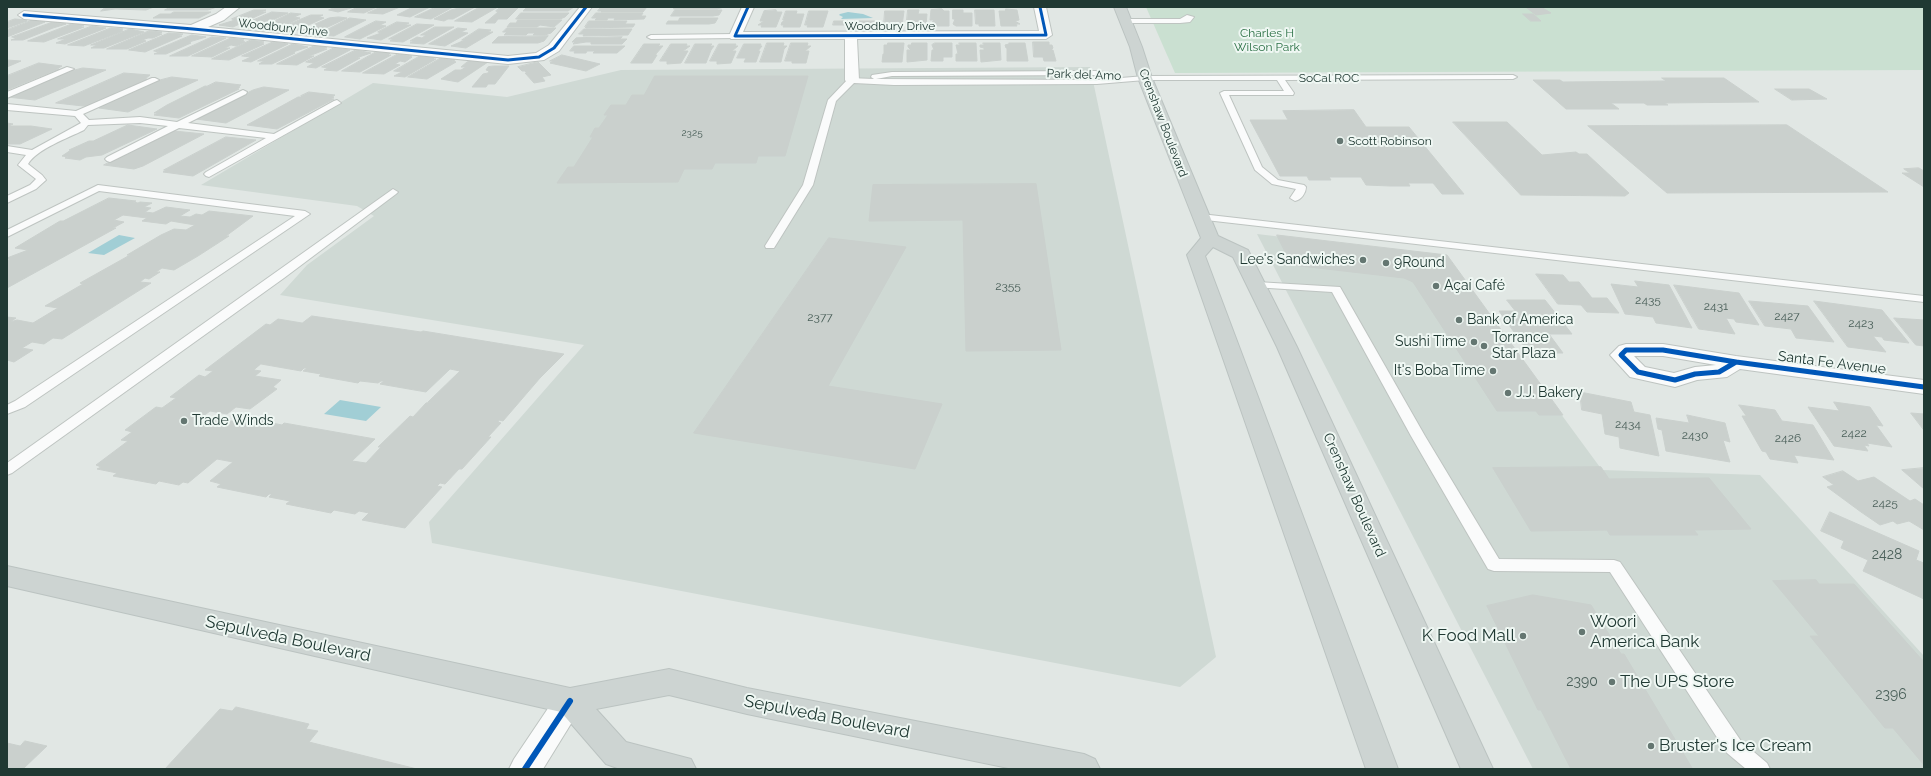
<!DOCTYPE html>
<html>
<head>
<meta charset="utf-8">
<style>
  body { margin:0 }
  #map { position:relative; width:1931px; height:776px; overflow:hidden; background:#e1e7e4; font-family:Raleway,sans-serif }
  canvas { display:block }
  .frame { position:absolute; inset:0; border:8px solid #203933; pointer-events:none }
</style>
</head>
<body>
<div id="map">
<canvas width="1931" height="776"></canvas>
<div class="frame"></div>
</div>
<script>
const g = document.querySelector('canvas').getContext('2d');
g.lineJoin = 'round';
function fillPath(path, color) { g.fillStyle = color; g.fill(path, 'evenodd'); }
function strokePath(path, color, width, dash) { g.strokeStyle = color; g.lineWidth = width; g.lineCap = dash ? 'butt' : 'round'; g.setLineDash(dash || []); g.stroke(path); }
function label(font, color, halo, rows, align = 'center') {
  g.font = font + ' Raleway,sans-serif'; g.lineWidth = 4; g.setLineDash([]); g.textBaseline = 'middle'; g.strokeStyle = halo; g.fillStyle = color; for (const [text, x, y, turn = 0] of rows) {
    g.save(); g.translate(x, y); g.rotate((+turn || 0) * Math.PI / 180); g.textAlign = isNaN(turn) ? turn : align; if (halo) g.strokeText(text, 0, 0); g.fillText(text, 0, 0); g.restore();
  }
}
const built = new Path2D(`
  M1090,67L1216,657L1180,687L432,543L429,522L584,345L280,295L307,265L374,216L357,206L201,185L373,83L507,97L621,70Z
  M1257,234L1445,256L1602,470L1760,475L1924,656V769H1533Z`);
const green = new Path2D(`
  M1146,7H1924V70L1175,73Z`);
const water = new Path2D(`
  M848,12L863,14L873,18L841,19L843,17L839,15L840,14Z
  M119,235L135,238L104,255L88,253Z
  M340,400L381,407L366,421L324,414Z`);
const building = new Path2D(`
  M106,7H154L146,10L115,9L101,11Z
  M171,7H217L208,10H165Z
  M336,7H354L338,12L329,10Z
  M358,7H377L364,13L348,12Z
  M381,7H400L383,14L368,13Z
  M417,7H430L410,17L397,15L411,8Z
  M436,7H453L431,19L415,17Z
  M458,7H475L453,19H448L444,21L434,19L451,10L459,8Z
  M480,7H498L472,22L455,21Z
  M501,7H519L507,19H498L495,23H485L498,12L496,11Z
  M538,7H574L568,11H523L526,8Z
  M601,7H647L643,12H601L602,11H598Z
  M674,7H724L717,9H674Z
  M1529,7H1541L1551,13L1536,15L1527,8Z
  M942,9L944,11H949V26H933V25H930L934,20H930L931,10Z
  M1006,9L1017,10L1019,20L1015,21L1020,24H1016L1017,26H1001L999,11H1005Z
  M254,10H266L261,12H266L233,27L219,25L232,21L234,20L232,19Z
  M675,10H722L719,15L713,16H671Z
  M776,10L777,12H782L776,27H761L762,25H758L764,21H760L764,11Z
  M908,10H919L918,14H927L926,26H910V25H907L909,20H907Z
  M953,10H963V13H972V26H956L953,24L955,19H953Z
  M975,10H994L995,26H979V24H976Z
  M786,11H797L796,14H804L800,27H783L784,25H781L782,22L785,21L783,20Z
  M809,11H828L823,27H807L808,25H805Z
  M885,11H904L902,26L884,25Z
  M174,12H211L199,18H153L160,14H170Z
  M272,12L288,13L253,29L241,27L244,26H240Z
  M291,13L301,14L294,17L300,18L273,31L258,29Z
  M521,13H569L565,17L560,19H516Z
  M596,13H643L641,16H646L644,19L614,20L615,18H608L607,20H595L597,18H592Z
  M1523,14H1533L1541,21H1531Z
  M311,15H323L319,17L324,18L293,32L278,30L291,26L293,25L290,24Z
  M339,17L347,18L313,34L301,33L304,31H300L318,25H313L329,18Z
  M350,18L366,20L334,36L321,35L324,33H321Z
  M680,18H718L715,23L709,24H666L668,21H678Z
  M15,19L27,20L23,21H27L7,28V22Z
  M33,20L45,22L7,37V30Z
  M518,20H562L554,27L540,25L537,27H507L510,23H516Z
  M376,21L386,22L380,25L386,26L360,39L345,37Z
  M589,21H627L625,24H635L633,27L586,28L585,27Z
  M834,21H848L847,25H833Z
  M859,21H875V25H859Z
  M53,22L66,24L53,28L23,40H11L17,38L12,37Z
  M397,22L409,23L405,25H411L381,40L367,38L381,33L378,32Z
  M72,24L84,25L80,27H84L44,42L28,41Z
  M417,24L434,25L403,42L390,41L393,39H389Z
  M92,26L106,28L65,44L56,43L66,39H58Z
  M435,27H454L424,44L410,43L414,41H410L417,37L422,38L426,35H421Z
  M111,28L123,29L119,30L123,31L84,46L68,45Z
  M458,28L467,29L461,32L468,33L445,46L429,44Z
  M507,28H556L551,33L545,35H533L535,33H528L526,35H504L507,32H503Z
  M130,29L144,32L104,48H91L97,45H91Z
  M479,29L491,30L488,32H493L466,48L451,46L465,40H462Z
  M584,29H632L628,35L583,36L584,34H579Z
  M149,31L162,32L159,34H162L153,38H148L142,40L146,41L127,49H107Z
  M169,33L183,34L178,36H182L145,52L129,50Z
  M192,35L206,37L189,42L191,43L166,54H154L159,52L154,51Z
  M548,36L544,41L538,43H492L498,37Z
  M212,37L226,38L188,56H170Z
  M622,37L620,39H627L622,44H591V42H586L573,44L575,42H572L576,38Z
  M231,38L244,40L241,41L245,42L236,46L231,45L225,48H230L212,57L192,56Z
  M251,40L264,42L260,43L264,44L229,60L212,59Z
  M273,42L288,44L251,62L242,61L251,57L242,56Z
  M1033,42H1049V45H1052L1053,48L1051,50H1053L1056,61H1044L1043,57H1034Z
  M767,43H784L783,46H787L784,49L781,62H760Z
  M791,43H808L807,46H811L805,51H809L806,63H792V61H785Z
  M888,43H904L902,62H882L883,54H884V45H887Z
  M912,43H927V60L907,62V50H911L908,47V45H911Z
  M935,43H952V57H943V61H931L932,50H934L932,45Z
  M959,43H976L977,61H956V54H958L956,45H960Z
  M983,43H1000L1001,60L981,62L980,50H984V48L980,47V45H984Z
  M1009,43H1025L1028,61H1007V48H1006L1005,45L1009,44Z
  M293,44L308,47L293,52L295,53L272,64H259L264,61H258Z
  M644,44H660L658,46H663L655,55H657L652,63H631Z
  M671,44H687L686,46H690L683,51H688L681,63L667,64V61H660Z
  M695,44H712L710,46H714L711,50L706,63H685Z
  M719,44H736L735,46H738L732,51H736L731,63L717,64V61H710Z
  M744,44H761L760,46H762L758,51H760L756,62H744L746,58H737Z
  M314,46L327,47L324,49H327L309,56H314L297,65L277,64Z
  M574,46H625L617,53H593L595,51H587L586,53H574L575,51H570Z
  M334,48L350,50L316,68L307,67L314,63L306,62Z
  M356,50L371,53L356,58H360L337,71L324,70L328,68L322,67Z
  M376,52L390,53L388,55H391L360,72L342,71Z
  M398,54L412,56L409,57H412L405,62L400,61L395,64L400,65L384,74L363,73Z
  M562,55L600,64L586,71L550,63L553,61H550Z
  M420,56L435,57L433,59H436L405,77L394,76L402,72L394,71Z
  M441,58L455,60L452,61L456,62L427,79L408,77Z
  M7,60L21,61L7,67Z
  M475,61L488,62L458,82L441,79L455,70H461L466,67H461L467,62Z
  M538,62L551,75L542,77L545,81L534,83L525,73H527L525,71H522L518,67Z
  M39,63L62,66L57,69H59L7,90V76Z
  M494,66H509L495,84H488L486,87H472L483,74L488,73L489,71L486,70L488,67Z
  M83,68L106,70L35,100L7,97L71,71Z
  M124,73L150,75L145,79H147L87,105L83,106L56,103Z
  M655,76H808L785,156H758L756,163H715L712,169H684L678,182L557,183L568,167H574L593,137H590L595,128H599L608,115H604L611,105H626L632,95H644Z
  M172,77L198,80L128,112L99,108L160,80Z
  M1662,78H1724L1759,102L1665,103L1668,105H1647L1644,103H1611L1619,109H1566L1533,80H1560L1563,82L1666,81Z
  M216,82L241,85L238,86L240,87L237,88L239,89L183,116L179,118L154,115L158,113H154L167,105L205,86L214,87L208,86Z
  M264,87L289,90L226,123L196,119L253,90Z
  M1775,89H1809L1827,99L1792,100Z
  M309,92L335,95L332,97H334L331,99H334L277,129L247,125L298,97H302L301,96Z
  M1354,110L1366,127H1409L1464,194H1442L1433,183H1408L1410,186H1390L1366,185L1361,177H1329L1331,180H1309L1307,176H1280L1250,120H1288L1283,111Z
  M1453,122H1507L1542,155L1576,152L1579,154H1587L1629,193L1625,196L1521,195Z
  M7,123L13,124L9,126H31L52,129L20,144H7Z
  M128,125L157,129L102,155L86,157L80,160L65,158L68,157L62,156L71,150H69L89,141H93Z
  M1787,125L1888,192L1667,193L1588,126Z
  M174,131L204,134L143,166L134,169L104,165Z
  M226,137L256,140L193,176L163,172L166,170H164Z
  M1919,168L1924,171V187L1902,173H1910L1904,169Z
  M1036,184L1061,350L966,351L963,220L869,221L873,185Z
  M109,198L136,201L133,202L138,203L140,202L152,203L144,207L151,208L145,212L153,213L166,207L190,210L180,216L190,217L196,214L202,215L209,211L253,216L226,236H229L198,256L174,270L162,268L156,272H160L149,279L145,278L140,282L151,283L62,339L53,338L44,344L32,342L22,348L33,350L14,362L7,360V317L16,318L10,322L17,320L33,323L58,308L45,306L83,284L80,283L130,255H127L161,235L174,229L186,230L195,225L171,221L166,224L142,221L147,218L123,215L114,220L124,222L113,228H116L7,288V261L10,259L7,258L28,250L15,248L60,221H63Z
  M1277,235L1447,255L1563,415H1539L1536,411H1497L1413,282L1404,278L1292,265Z
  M829,238L906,247L828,386L942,404L915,469L694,433Z
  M1536,274L1563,275L1569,282H1579L1592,298H1607L1619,313L1587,312L1581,305L1558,304Z
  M1635,281L1669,285L1692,328L1656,323L1653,317L1625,314L1611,284L1638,287Z
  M1674,285L1739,293L1759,325L1736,322L1734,319L1726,318L1735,334L1699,329Z
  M1507,300H1545L1572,334H1549L1563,353H1529L1499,311H1515Z
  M1749,301L1808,306L1834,342L1796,338L1791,329L1765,326Z
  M1814,301L1882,310L1909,343L1884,340L1882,337L1873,336L1886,352L1848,347Z
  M312,316L421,332L423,331L564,354L540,378L503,421L499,420L498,422L501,423L488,437H491L462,469H459L445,484L440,483L437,486L442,487L405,528L362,520L369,513L359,511L355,514L334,510L331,513L286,504L290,501L269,497L272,494H269L266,497L217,487L221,484L210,481L233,462L217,459L188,483L183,482L179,485L159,481L156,484L113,476L117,473L97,469L101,467L96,465L128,441L121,440L132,432L125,430L156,407L162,408L176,398L170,397L199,375L205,377L213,371L205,370L266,324L270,325L278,319L302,323ZM261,364L301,371L304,368H307L303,371L321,374L319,376L358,383L360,381L378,383L381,381H384L380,384L426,392L450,369L460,371L428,402H432L426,403L413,417L410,416L378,447H381L366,463L352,461L375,439L284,423L282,425L253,419L250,422L239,421L237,422L209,417L205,421L198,420L210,411L227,414L236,407L250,409L277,389L273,387L281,380L255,376L261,371L254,370Z
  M1894,318L1924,320V346L1916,345Z
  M1580,392L1631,402L1634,412L1650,415L1659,456L1620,448L1619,437L1605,434L1602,414L1582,410Z
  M1834,402L1870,407L1883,426L1876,425L1892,447L1867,443L1869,446L1864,445L1868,451L1834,446L1808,407L1839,411Z
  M1739,405L1775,410L1782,421L1813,425L1834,460L1794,455L1798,463L1770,459L1766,452L1762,451L1742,416H1746Z
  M1911,413L1924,414V430Z
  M1687,415L1725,423L1730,442L1723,440L1730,462L1666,451L1662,430L1658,429L1656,418L1689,423Z
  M1601,467L1609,479L1709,478L1751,529L1694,530L1698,535H1610L1607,530L1531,531L1493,468Z
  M1924,468V489L1902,470Z
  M1843,471L1858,481L1874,477L1910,501L1915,499L1924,505V530L1909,521L1897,524L1893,521L1880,525L1861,512L1827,487L1834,485L1823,477Z
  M1830,512L1919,551L1916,560L1924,563V599L1863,571L1868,560L1841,548L1844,541L1821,531Z
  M1816,580L1819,584H1854L1924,662V765L1893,728H1885L1810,636H1819L1773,581Z
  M1533,595L1591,605L1621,654H1624L1692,768L1571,769L1541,710H1538L1487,606Z
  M236,707L309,724L306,729L318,731L309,742L417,769H165L220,709L232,711Z
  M25,741L47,746L23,769H7V743L20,746Z`);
const service = new Path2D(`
  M1187,15L1194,17L1190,22L1180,23H1125L1121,21L1125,19H1180Z
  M735,34H738V38L651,39L647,37L651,35Z
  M67,67L74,69L7,98V92Z
  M1095,71L1115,73L1119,75L1115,77L1095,75L892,76L876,79L1097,80L1145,76L1513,75L1517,77L1513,79L1285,80L1294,93L1293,95H1229L1262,167L1278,180L1304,185L1306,187C1306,193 1301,200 1295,201L1290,198L1296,189L1272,184L1255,170L1220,93L1224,91H1284L1277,80H1145L1097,84L894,85L854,83L836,101L813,185L774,248H766L765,246L803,185L828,100L849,78L874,79L871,77L872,75L892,72Z
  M152,78H155L159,80L83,114L89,120L140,117L177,122L243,90L247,92L246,94L188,123L274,134L334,101L337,100L341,103L209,177L206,176L204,174L206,172L266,138L179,128L110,162L107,161L105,159L107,157L168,126L140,123L88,125L84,130C68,138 37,149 28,164L42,175L46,180L36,189L7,203V196L30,185L36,179L18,165L26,155L7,152V146L32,150L81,123L75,116L7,110V104L76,111Z
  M98,185L305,211L310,214L25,407L7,414V405L15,401L295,216L99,191L7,237V230Z
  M393,189L398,192L396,194L284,278L12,473L7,475V463Z
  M1201,214L1924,296V302L1197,219L1196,217L1197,215Z
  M1257,282L1340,287L1425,436L1499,559L1614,560L1620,562L1741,741L1767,763L1770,769H1746L1727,753L1610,572L1494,571L1488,569L1411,436L1332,292L1253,287L1251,285L1253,283Z`);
const minor = new Path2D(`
  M226,7H240L224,20L208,27L508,56L536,53L549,45L580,7H592L559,51L544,60L508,64L193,33L24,19L18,15L24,11L191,25L216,14Z
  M742,7H754L743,32L1039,31L1034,7H1046L1052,35L1046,39H857L859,80L857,83H847L845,80V39H731L729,36Z
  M1626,344H1663L1736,356L1924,380V394L1740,369L1727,377L1697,380L1675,387L1630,377L1610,355L1619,346ZM1634,356H1663L1716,365L1695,367L1674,373L1645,367Z
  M570,688L581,692L585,701L543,769H509L514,759L559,692Z`);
const primary = new Path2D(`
  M1114,7H1126L1142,47L1152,78L1218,236L1248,250L1250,254L1297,347L1493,769H1461L1277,347L1233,257L1213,247L1205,256L1398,769H1366L1187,255L1201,238L1138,78L1130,47Z
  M7,566L570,688L669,669L747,688L1084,754L1095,759L1100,769H1013L747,714L669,695L596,709L626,742L691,759L696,769H620L606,764L561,712L7,586Z`);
const cyclewayFar2 = new Path2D(`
  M748,7L735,36L1046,35L1040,7
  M24,15L193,29L508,60L539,57L554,48L586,7`);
const cyclewayFar1 = new Path2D(`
  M1626,350H1663L1736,362L1719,372L1695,374L1675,380L1638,372L1621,355Z
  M1736,362L1924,387`);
const cycleway = new Path2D(`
  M525,769L570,701`);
const markers = [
  [1340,141,4,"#647671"],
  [1363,260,4,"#647671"],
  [1386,263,4,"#647671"],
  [1436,286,4,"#647671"],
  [1459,320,4,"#647671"],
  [1474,342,4,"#647671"],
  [1484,346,4,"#647671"],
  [1493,371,4,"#647671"],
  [1508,393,4,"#647671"],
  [184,421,4,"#647671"],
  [1582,632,4,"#647671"],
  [1523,636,4,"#647671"],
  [1612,682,4,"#647671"],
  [1651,746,4,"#647671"]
];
const farNumbernames = [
  ["2325",692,133]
];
const farStreetnames = [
  ["Woodbury Drive",890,26],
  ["Woodbury Drive",283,28,6],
  ["Park del Amo",1084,75,2],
  ["SoCal ROC",1329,78],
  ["Crenshaw Boulevard",1163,123,69]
];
const farParknames = [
  ["Charles H",1267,33],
  ["Wilson Park",1267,47]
];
const farPoinames = [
  ["Scott Robinson",1348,141]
];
const numberNames = [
  ["2355",1008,286],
  ["2435",1648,300],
  ["2431",1716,306],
  ["2427",1787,316],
  ["2377",820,317],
  ["2423",1861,323],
  ["2434",1628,424],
  ["2422",1854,433],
  ["2430",1695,435],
  ["2426",1788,438],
  ["2425",1885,503]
];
const poiNames = [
  ["Lee's Sandwiches",1355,260,"right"],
  ["9Round",1394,263],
  ["Açaí Café",1444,286],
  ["Bank of America",1467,320],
  ["Torrance",1492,338],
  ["Star Plaza",1492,354],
  ["Sushi Time",1466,342,"right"],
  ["It's Boba Time",1485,371,"right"],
  ["J.J. Bakery",1516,393],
  ["Trade Winds",192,421]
];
const streetNames = [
  ["Santa Fe Avenue",1832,363,7],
  ["Crenshaw Boulevard",1354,495,66]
];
const nearNumbernames = [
  ["2428",1887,555],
  ["2390",1582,682],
  ["2396",1891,695]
];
const nearPoinames = [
  ["Woori",1590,622],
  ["America Bank",1590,642],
  ["K Food Mall",1515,636,"right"],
  ["The UPS Store",1620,682],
  ["Bruster's Ice Cream",1659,746]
];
const nearStreetnames = [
  ["Sepulveda Boulevard",288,639,12],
  ["Sepulveda Boulevard",827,717,11]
];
fillPath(built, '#cfd9d4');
fillPath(green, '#cae0d1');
fillPath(water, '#a1ced5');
fillPath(building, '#cad0cd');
strokePath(building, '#cad0cd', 1);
strokePath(service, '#bec4c1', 2);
strokePath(minor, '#bec4c1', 2);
strokePath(primary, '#bbc3c1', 2);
fillPath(service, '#fafbfb');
fillPath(minor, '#fafbfb');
fillPath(primary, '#cdd4d2');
strokePath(cyclewayFar2, '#0057b8', 3);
strokePath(cyclewayFar1, '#0057b8', 5);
strokePath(cycleway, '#0057b8', 6);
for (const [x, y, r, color] of markers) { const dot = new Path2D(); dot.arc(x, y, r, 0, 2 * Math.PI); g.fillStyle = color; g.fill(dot); strokePath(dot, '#eff7f3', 1.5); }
label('10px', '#4b605a', null, farNumbernames);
label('12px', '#203933', '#eff7f3', farStreetnames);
label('12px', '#2b7045', '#eff7f3', farParknames);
label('12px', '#203933', '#eff7f3', farPoinames, 'left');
label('12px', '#4b605a', null, numberNames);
label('14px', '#203933', '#eff7f3', poiNames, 'left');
label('14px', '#203933', '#eff7f3', streetNames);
label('14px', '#4b605a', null, nearNumbernames);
label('17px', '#203933', '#eff7f3', nearPoinames, 'left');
label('17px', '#203933', '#eff7f3', nearStreetnames);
</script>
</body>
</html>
